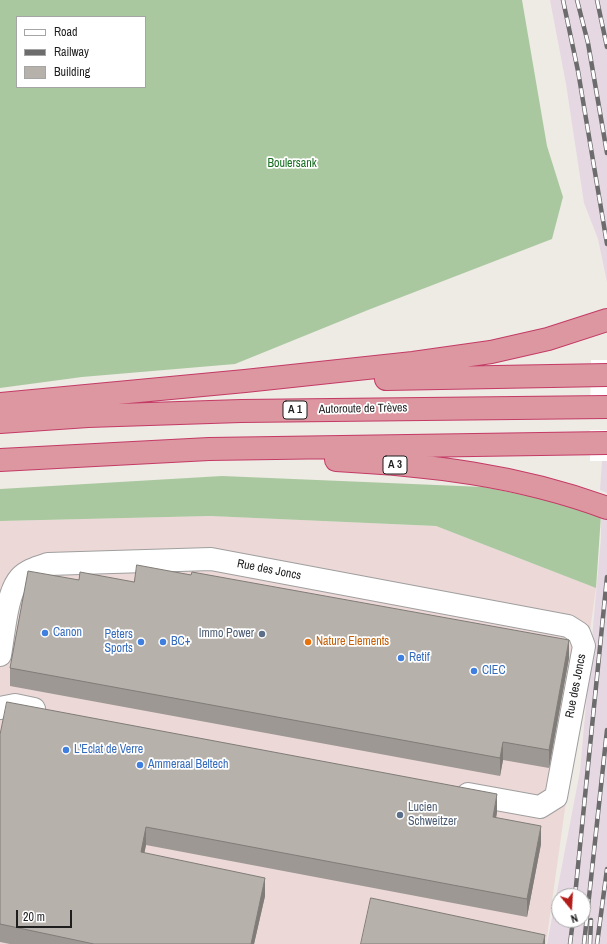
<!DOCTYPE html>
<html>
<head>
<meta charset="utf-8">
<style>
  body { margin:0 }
  #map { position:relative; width:607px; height:944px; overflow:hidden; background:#eeebe5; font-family:"Archivo Narrow",sans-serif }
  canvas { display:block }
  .legend { position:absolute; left:16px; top:16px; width:130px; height:72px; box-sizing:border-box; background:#fff; border:1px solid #a5a5a5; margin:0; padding:5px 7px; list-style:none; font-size:12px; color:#1e1e1e }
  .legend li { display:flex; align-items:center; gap:8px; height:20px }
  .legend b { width:20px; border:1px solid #a5a5a5 }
  .north { position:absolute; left:551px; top:888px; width:40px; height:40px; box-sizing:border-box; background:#fff; border:1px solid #a5a5a5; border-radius:50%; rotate:162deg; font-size:11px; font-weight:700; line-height:16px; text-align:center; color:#1e1e1e }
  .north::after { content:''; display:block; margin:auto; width:14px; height:18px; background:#b31d19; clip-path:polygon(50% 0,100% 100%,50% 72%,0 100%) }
  .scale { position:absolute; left:16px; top:910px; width:56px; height:18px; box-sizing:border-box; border:2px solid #1e1e1e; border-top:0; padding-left:5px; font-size:12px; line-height:14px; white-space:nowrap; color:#1e1e1e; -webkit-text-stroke:3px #fff; paint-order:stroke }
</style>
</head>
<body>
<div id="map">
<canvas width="607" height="944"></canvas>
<ul class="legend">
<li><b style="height:5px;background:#fff"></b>Road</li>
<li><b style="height:5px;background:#6c6c6c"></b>Railway</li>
<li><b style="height:11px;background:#b7b1ab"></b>Building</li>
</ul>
<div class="north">N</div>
<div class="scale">20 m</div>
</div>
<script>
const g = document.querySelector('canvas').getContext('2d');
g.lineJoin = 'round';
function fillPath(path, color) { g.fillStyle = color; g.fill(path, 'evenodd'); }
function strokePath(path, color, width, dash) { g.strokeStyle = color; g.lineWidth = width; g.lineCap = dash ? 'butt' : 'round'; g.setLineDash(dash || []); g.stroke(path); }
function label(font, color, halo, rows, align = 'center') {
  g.font = font + ' "Archivo Narrow",sans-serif'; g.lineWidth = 3.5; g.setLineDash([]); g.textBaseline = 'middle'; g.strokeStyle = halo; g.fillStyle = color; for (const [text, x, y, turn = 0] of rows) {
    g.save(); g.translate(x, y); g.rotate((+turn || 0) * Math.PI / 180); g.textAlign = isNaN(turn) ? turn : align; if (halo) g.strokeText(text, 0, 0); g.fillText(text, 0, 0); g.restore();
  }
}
const commercial = new Path2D(`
  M210,516L436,526L596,588L546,944H0V521Z`);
const industrial = new Path2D(`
  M550,0H607V282L598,239L584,203L566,84Z
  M602,461H607V493L600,490Z
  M601,515L607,517V944H547L580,771L601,538ZM559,896H583V920H559Z`);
const forest = new Path2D(`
  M0,0H522L547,146L563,197L552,239L368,310L235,364L82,377L0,388ZM17,17H145V87H17Z
  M222,476L484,487L576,506L601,515L596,588L436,526L210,516L0,521V489Z`);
const pier = new Path2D(`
  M591,360H607V419H590Z
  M590,430H607V461H590Z`);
const minor = new Path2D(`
  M0,655C4,634 6,594 20,578C27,570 39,567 48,564L211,559L568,626L579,633L584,646L556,797L540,807L468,794
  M0,708L15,705L34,709`);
const highway = new Path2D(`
  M386,379L607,375
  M0,404L245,381L413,363L491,352L548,339L607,320
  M0,422L88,416L241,411L607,407
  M0,460L209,449L607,443
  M336,460C430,465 518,475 607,508`);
const rail = new Path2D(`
  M563,0L578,71L607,244
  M577,0L588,43L607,153
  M597,0L607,47
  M575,896L607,577
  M570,944L573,920
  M584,944L607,730
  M590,944L591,920
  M597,944L607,869`);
const wall = new Path2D(`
  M79,580L569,658L549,768L503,760L500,776L10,686V668Z
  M0,735L497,812L496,818L541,844L527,917L146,845L144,853L265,896L254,944H10L0,942Z`);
const shadedWall = new Path2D(`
  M569,640V658L549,768V750Z
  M503,742V760L500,776V758Z
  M497,794V812L493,835V817Z
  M541,826V844L527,917V899Z
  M146,827V845L141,870V852Z
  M265,878V896L254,944H251Z
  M545,935V944H543Z`);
const building = new Path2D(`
  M137,565L191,575L192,572L569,640L549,750L503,742L500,758L10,668L28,571L79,580L80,572L134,582Z
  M7,702L497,794L493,817L541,826L527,899L146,827L141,852L265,878L251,944H94L0,924V735Z
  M371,898L545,935L543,944H361Z`);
const markers = [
  [45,633,4,"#3f7fe0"],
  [262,634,4,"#5c6f8a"],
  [141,642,4,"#3f7fe0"],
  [163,642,4,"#3f7fe0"],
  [308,642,4,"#e8710a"],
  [401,658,4,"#3f7fe0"],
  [474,671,4,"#3f7fe0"],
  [66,750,4,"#3f7fe0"],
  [140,765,4,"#3f7fe0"],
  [400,815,4,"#5c6f8a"]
];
const shields = [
  [295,410,24],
  [395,465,24]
];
const shieldNames = [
  ["A 1",295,410],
  ["A 3",395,465]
];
const parkNames = [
  ["Boulersank",292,164]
];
const streetNames = [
  ["Autoroute de Trèves",363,409,-1],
  ["Rue des Joncs",269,570,11],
  ["Rue des Joncs",576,686,-79]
];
const shopNames = [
  ["Canon",53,633],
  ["Peters",133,635,"right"],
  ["Sports",133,649,"right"],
  ["BC+",171,642],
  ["Retif",409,658],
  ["CIEC",482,671],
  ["L'Eclat de Verre",74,750],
  ["Ammeraal Beltech",148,765]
];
const serviceNames = [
  ["Immo Power",254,634],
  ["Lucien",408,808,"left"],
  ["Schweitzer",408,822,"left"]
];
const foodNames = [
  ["Nature Elements",316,642]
];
fillPath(commercial, '#ecd8d7');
fillPath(industrial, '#e6d8e3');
fillPath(forest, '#aac89f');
fillPath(pier, '#fff');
strokePath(minor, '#9f9f9f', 24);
strokePath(highway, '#c43a65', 24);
strokePath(minor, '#fff', 22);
strokePath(highway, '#dc97a1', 22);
strokePath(rail, '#6c6c6c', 4.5);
strokePath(rail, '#fff', 3, [9]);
fillPath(wall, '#9d9893');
fillPath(shadedWall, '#807c78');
fillPath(building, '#b7b1ab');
strokePath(building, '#807c78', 1);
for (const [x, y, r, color] of markers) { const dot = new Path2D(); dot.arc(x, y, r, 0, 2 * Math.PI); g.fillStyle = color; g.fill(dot); strokePath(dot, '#fff', 1.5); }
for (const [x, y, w] of shields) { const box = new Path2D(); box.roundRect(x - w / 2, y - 9, w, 18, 3); g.fillStyle = '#fff'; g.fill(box); strokePath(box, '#1e1e1e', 1); }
label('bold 11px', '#1e1e1e', null, shieldNames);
label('12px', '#196f23', '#fff', parkNames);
label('12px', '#1e1e1e', '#fff', streetNames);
label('12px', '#366cbe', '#fff', shopNames, 'left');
label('12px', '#4e5e75', '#fff', serviceNames, 'right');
label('12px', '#c56008', '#fff', foodNames, 'left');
</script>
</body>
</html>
